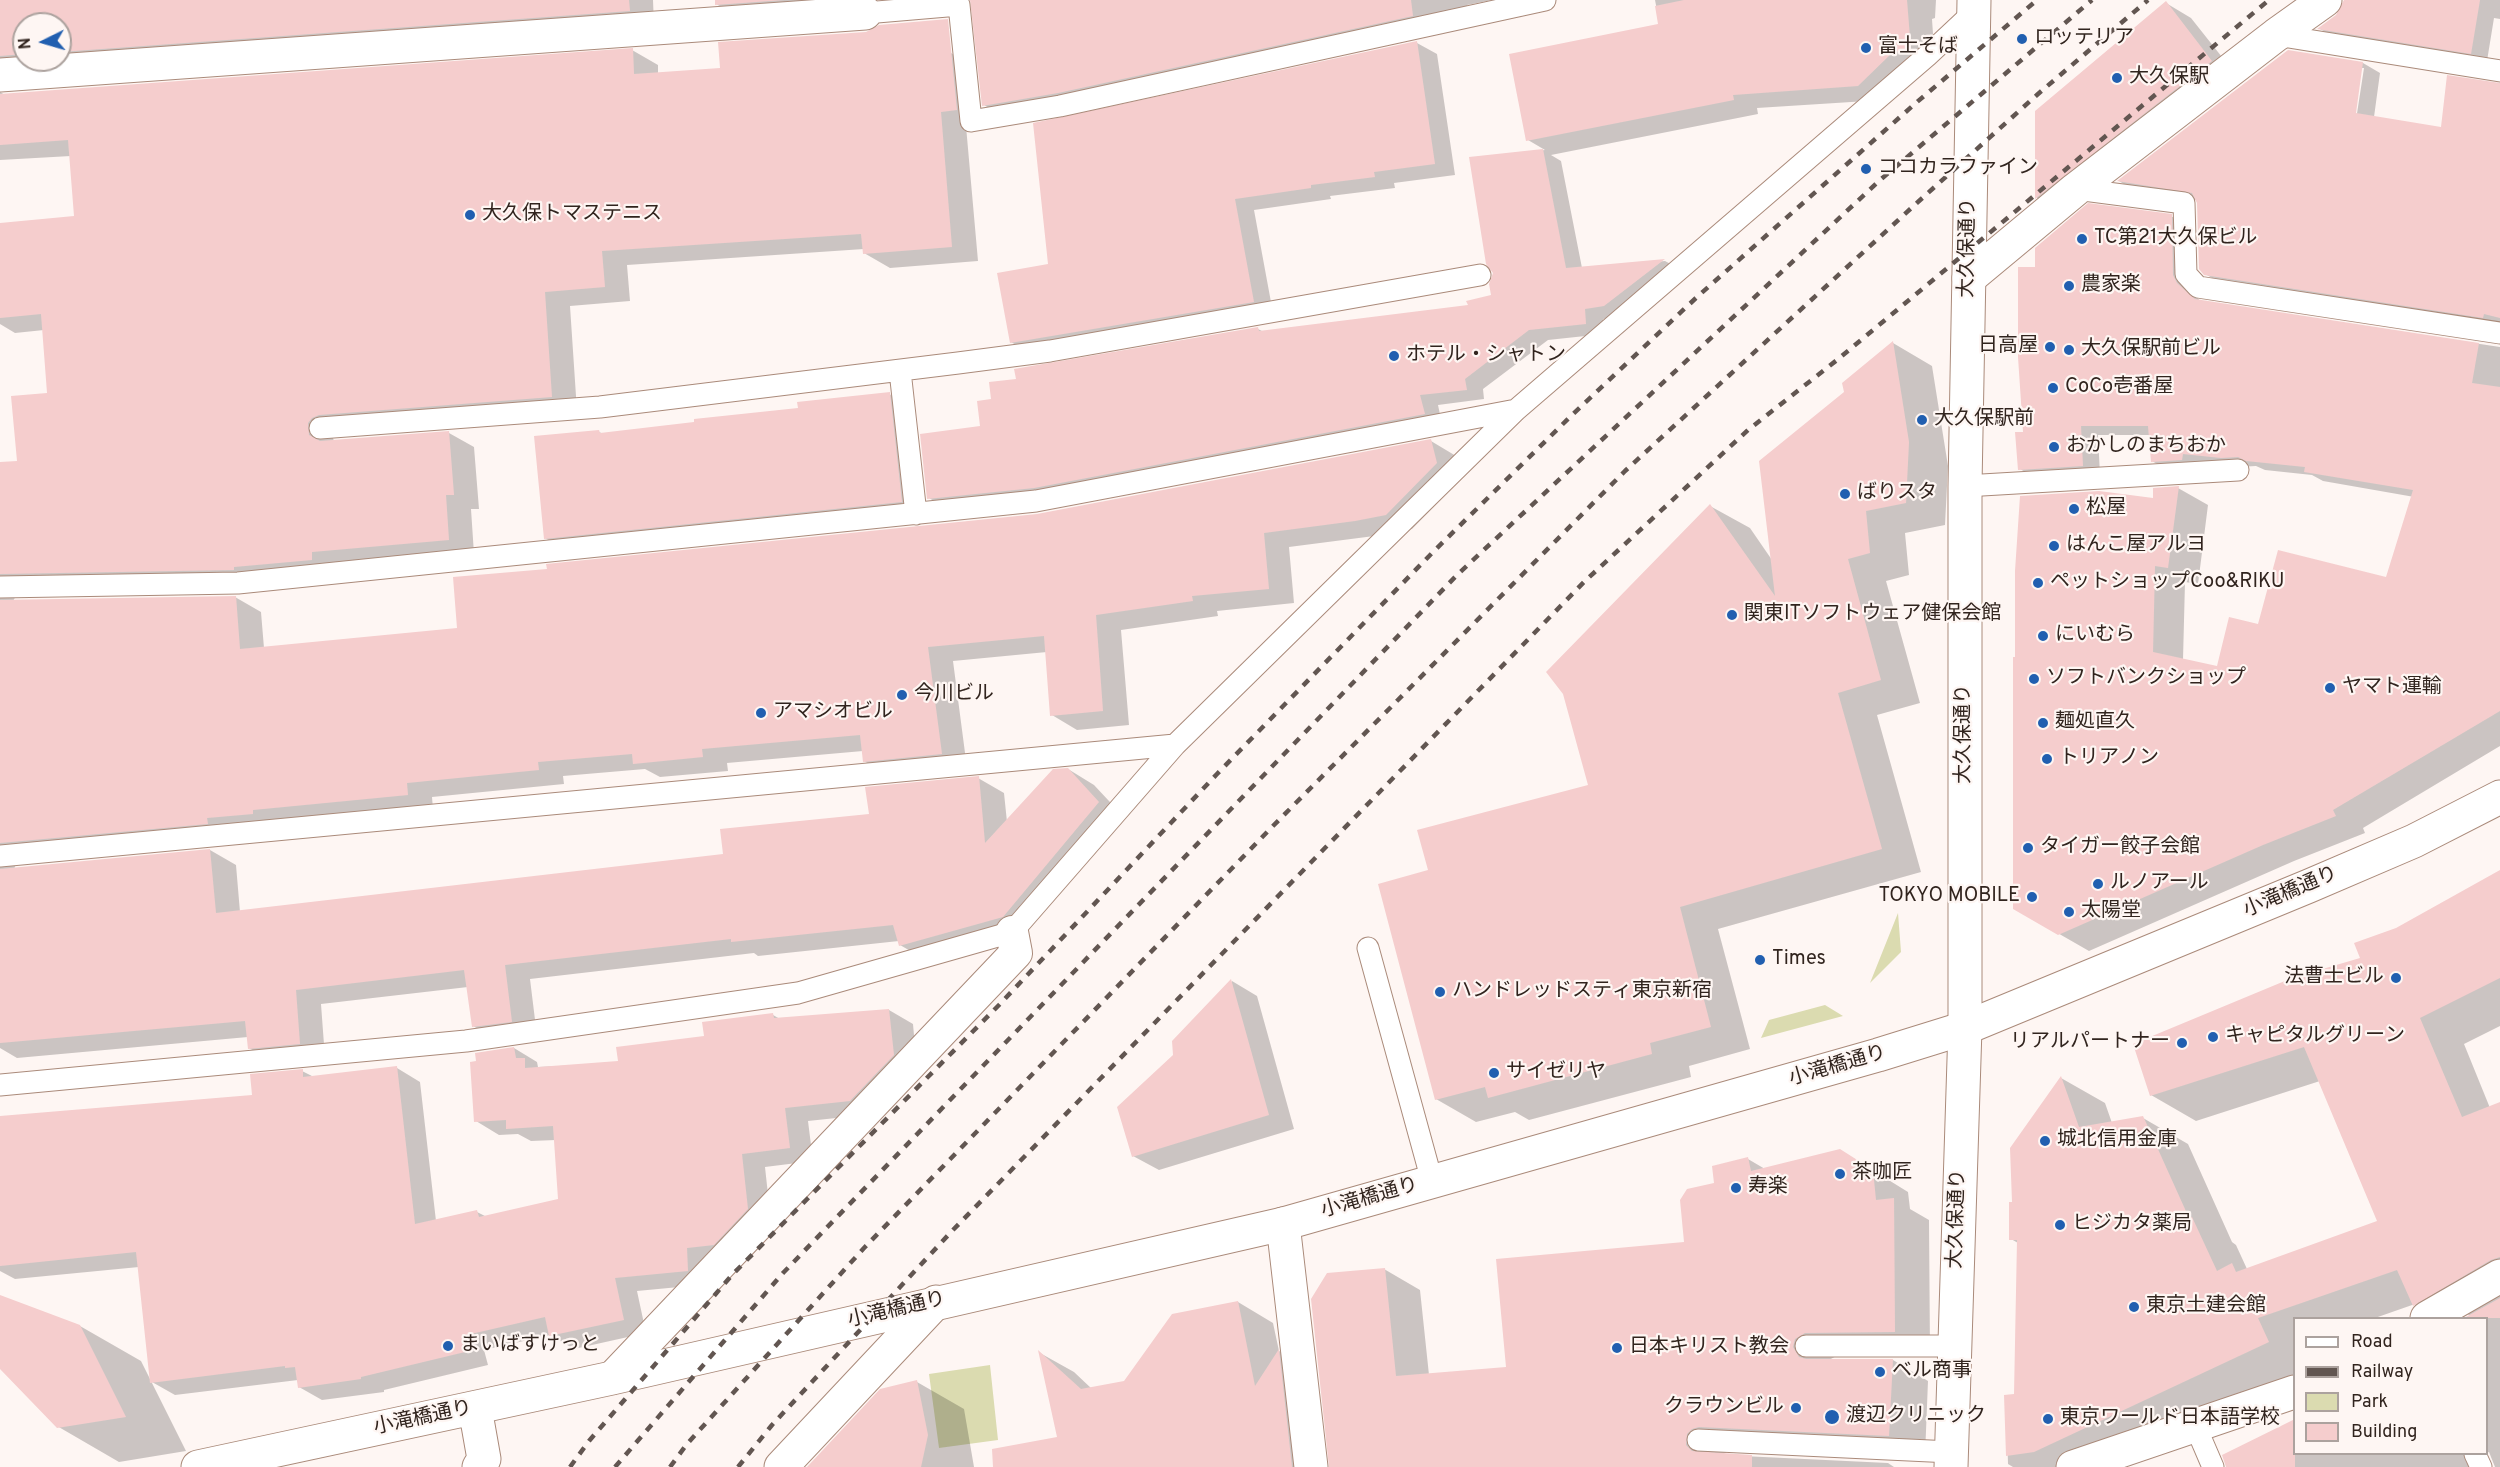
<!DOCTYPE html>
<html>
<head>
<meta charset="utf-8">
<style>
  body { margin:0 }
  #map { position:relative; width:2500px; height:1467px; overflow:hidden; background:#fef6f3; font-family:Overpass,sans-serif }
  canvas { display:block }
  .legend { position:absolute; left:2293px; top:1317px; width:195px; height:138px; box-sizing:border-box; background:#fef6f3; border:2px solid #aca29e; margin:0; padding:8px 10px; list-style:none; font-size:18px; color:#31241e }
  .legend li { display:flex; align-items:center; gap:12px; height:30px }
  .legend b { width:30px; border:2px solid #aca29e }
  .north { position:absolute; left:12px; top:12px; width:60px; height:60px; box-sizing:border-box; background:#fef6f3; border:2px solid #aca29e; border-radius:50%; rotate:265deg; font-size:16px; font-weight:700; line-height:24px; text-align:center; color:#31241e }
  .north::after { content:''; display:block; margin:auto; width:21px; height:27px; background:#215fb0; clip-path:polygon(50% 0,100% 100%,50% 72%,0 100%) }
</style>
</head>
<body>
<div id="map">
<canvas width="2500" height="1467"></canvas>
<ul class="legend">
<li><b style="height:8px;background:#fff"></b>Road</li>
<li><b style="height:8px;background:#625651"></b>Railway</li>
<li><b style="height:16px;background:#dbdbb0"></b>Park</li>
<li><b style="height:16px;background:#f5cdcd"></b>Building</li>
</ul>
<div class="north">N</div>
</div>
<script>
const g = document.querySelector('canvas').getContext('2d');
g.lineJoin = 'round';
function fillPath(path, color) { g.fillStyle = color; g.fill(path, 'evenodd'); }
function strokePath(path, color, width, dash) { g.strokeStyle = color; g.lineWidth = width; g.lineCap = dash ? 'butt' : 'round'; g.setLineDash(dash || []); g.stroke(path); }
function label(font, color, halo, rows, align = 'center') {
  g.font = font + ' Overpass,"Noto Sans JP",sans-serif'; g.lineWidth = 4.5; g.setLineDash([]); g.textBaseline = 'middle'; g.strokeStyle = halo; g.fillStyle = color; for (const [text, x, y, turn = 0] of rows) {
    g.save(); g.translate(x, y); g.rotate((+turn || 0) * Math.PI / 180); g.textAlign = isNaN(turn) ? turn : align; if (halo) g.strokeText(text, 0, 0); g.fillText(text, 0, 0); g.restore();
  }
}
const green = new Path2D(`
  M1898,913L1901,952L1870,983Z
  M1825,1005L1843,1016L1761,1038L1769,1020Z
  M990,1365L998,1440L939,1448L929,1374Z`);
const shadow = new Path2D(`
  M0,0H653L654,25L0,79ZM24,24H60V60H24Z
  M716,0H869L741,18L716,4Z
  M980,0H1492L1467,5L1470,21L1008,120L984,105Z
  M1655,0H1936L1935,18L1932,19L1935,64L1918,66L1883,100L1757,108L1758,114L1551,155L1561,161L1582,268L1665,261L1682,270L1623,316L1603,319L1604,334L1548,340L1483,389L1484,399L1438,405L1442,424L947,509L929,498L982,427L993,401L1018,380L1258,329L1264,332L1470,306L1492,296L1494,273L1470,158L1545,150L1528,140L1660,26Z
  M2347,0H2500V19L2494,18L2487,61L2334,37L2320,29L2337,16Z
  M2166,3L2191,18L2237,76L2062,212L2037,198V112Z
  M1417,43L1437,54L1455,175L1394,183L1395,188L1330,196L1331,199L1254,210L1273,313L1031,354L1011,342L1050,265Z
  M632,50L658,65V74L951,53L976,68L982,124L966,126L978,261L890,268L864,253V249L627,265L630,301L570,306L577,411L338,432L333,438L334,441L449,433L474,447L479,509H471L474,554L19,591L13,601L235,597L261,612L264,648L459,629L549,570L1038,515L1431,441L1456,456L1462,478L1412,529L1382,535L1289,547L1294,603L1217,611L1218,616L1121,630L1129,725L1077,730L1052,715L1047,652L953,661L967,768L890,776L864,761L863,751L727,763L728,771L660,777L645,769L563,776L564,784L432,797L433,809L18,860L14,869L210,850L236,865L240,912L724,855L870,815L978,778L1004,793L1007,822L1068,769L1094,785L1124,817L1025,934L926,960L900,945L899,941L758,956L754,953L530,979L537,1036L499,1041L473,1026L468,987L321,1004L325,1058L275,1063L249,1048L248,1037L17,1058L0,1048V463L18,462L48,395L44,330L15,333L0,324V224L76,218L71,156L0,160V92L5,95Z
  M2288,52L2363,63L2380,73L2374,117L2442,129L2500,92V326L2223,284L2205,274L2197,200L2135,191L2119,181ZM2361,68H2364L2356,120H2353Z
  M2171,216L2188,226L2194,294L2201,302L2500,347V512L2323,481L2312,475L2265,470L2256,466L2169,471L2152,461L2150,435H2098L2100,475L2037,479L2020,469L2024,433L2036,268Z
  M1893,343L1932,366L1948,466L1945,525L1905,533L1909,575L1886,581L1920,703L1877,715L1921,872L1718,929L1750,1049L1689,1066L1691,1077L1529,1120L1515,1112L1476,1122L1436,1099L1430,871L1589,786L1710,506L1750,528L1772,560L1845,392Z
  M889,394L905,402L917,510L561,547L545,538L599,432L604,434L800,410Z
  M2178,488L2208,505L2198,584L2185,582L2183,660L2218,667L2259,626L2387,579L2500,573V746L2363,828L2365,833L2294,861L2089,951L2014,908L2155,500Z
  M2500,872V1026L2464,1044L2490,1108L2500,1103V1467H2495L2489,1452L2486,1453V1318H2467L2471,1316L2435,1297L2375,1318H2294V1376L2100,1467H2013L2008,1464L2006,1396H2016L2018,1243L2011,1239L2013,1204L2061,1078L2105,1103L2112,1123L2143,1118L2188,1144L2232,1242L2236,1245L2247,1269L2379,1222L2320,1081L2196,1121L2151,1095L2361,959L2397,929Z
  M1232,981L1257,996L1294,1129L1159,1170L1133,1156L1175,1056Z
  M889,1010L913,1024L917,1069L874,1114L808,1121L813,1161L765,1167L771,1222L711,1284L637,1291L646,1333L574,1349L550,1335L484,1350L488,1365L384,1390V1392L322,1400L299,1387L298,1380L175,1395L152,1382L139,1267L15,1279L0,1271V1117L254,1097L302,1071L314,1077L397,1068L420,1082L436,1221L477,1212L487,1217L560,1200L556,1140L531,1141L518,1134L499,1135L476,1121L514,1048L537,1062L538,1067L620,1063L773,1015L780,1019Z
  M1840,1150L1908,1192L1910,1209L1929,1220L1930,1352L1842,1353L1829,1360H1893L1928,1381L1925,1456L1735,1447L1722,1455L1888,1463L1894,1467H1331L1384,1269L1420,1290L1429,1375L1507,1368L1686,1243L1716,1185L1748,1159L1765,1169Z
  M0,1296L80,1326L141,1361L186,1451L119,1462L57,1426L0,1367Z
  M1238,1302L1273,1323L1279,1351L1314,1371L1325,1467H1046L1058,1438L1040,1353L1074,1372L1092,1389L1125,1382Z
  M917,1382L964,1409L974,1467H809Z
  M2294,1454H2486L2482,1456L2480,1467H2226Z`);
const building = new Path2D(`
  M0,0H629L630,11L60,52V24H24V54L0,56Z
  M715,0H784L715,5Z
  M970,0H1411L1413,16L1058,93L982,106Z
  M1684,0H1907L1911,50L1893,52L1858,86L1733,95L1734,100L1526,141L1509,54L1658,24L1655,6Z
  M2344,0H2480L2471,54L2317,29L2336,15Z
  M2166,1L2212,61L2035,199V111Z
  M948,19L957,110L941,112L952,247L863,254L861,234L602,251L605,287L545,292L552,397L319,415L312,418L308,423L309,435L320,441L449,431L454,495H446L449,540L312,552V560L234,567V570L0,574V462L17,461L11,396L47,393L41,314L0,318V223L74,216L68,140L0,145V94L633,48L634,74L720,68L718,42L866,32L879,25Z
  M1417,41L1435,164L1374,172L1375,177L1311,185V188L1235,199L1254,302L1010,343L997,273L1048,264L1033,123Z
  M2288,50L2363,62L2356,113L2441,127L2447,75L2500,83V318L2484,314L2483,318L2204,275L2199,269L2197,203L2192,193L2117,181Z
  M1543,149L1566,268L1665,259L1604,306L1585,309L1586,324L1529,330L1465,379L1467,390L1420,395L1425,414L1034,488L927,499L920,434L980,426L977,401L991,399L989,382L1016,379L1014,369L1258,327L1259,331L1468,305L1466,301L1491,295L1489,284L1493,273L1486,264L1469,157Z
  M2088,203L2172,214L2173,275L2177,283L2195,299L2479,343L2472,383L2500,387V711L2333,810L2336,816L2263,845L2058,935L2013,909V657H2015V571L2020,496L2099,491L2153,498V488L2179,486L2168,568L2155,566L2153,652L2217,666L2229,617L2258,624L2278,550L2386,577L2413,490L2304,472L2305,467L2246,461L2238,457L2221,458L2183,454L2182,460L2151,462L2148,426H2081L2083,466L2018,470L2015,432H2023L2018,357V267H2035V248Z
  M1893,341L1909,442L1906,503L1866,511L1870,553L1848,559L1881,680L1838,693L1882,849L1680,907L1711,1027L1650,1043L1652,1054L1488,1098L1485,1087L1435,1100L1378,884L1428,870L1417,830L1588,785L1563,694L1546,672L1710,504L1775,596L1759,461L1844,392L1842,383Z
  M890,392L902,502L544,539L534,436L599,430L600,433L694,422V419L798,408L797,402Z
  M1431,439L1437,463L1386,515L1355,521L1264,533L1269,589L1192,596L1193,601L1096,615L1103,711L1050,716L1044,636L928,647L942,754L863,762L860,735L702,749L703,757L633,764L632,754L538,762L539,770L407,783L408,795L253,810V814L207,818L208,824L0,843V600L236,596L240,649L457,628L453,577L547,569L546,564L1037,514Z
  M1068,768L1099,802L1003,917L899,946L893,925L731,942V939L505,965L512,1022L472,1027L464,970L296,990L300,1044L248,1049L245,1021L0,1043V869L210,849L216,913L723,854L720,829L869,814L865,787L979,776L985,843L1053,769Z
  M2500,870V978L2420,1018L2462,1117L2500,1102V1257L2491,1260L2413,1306L2397,1270L2258,1318L2269,1342L2034,1452L2006,1456L2004,1395L2014,1394L2017,1240H2009V1202H2012L2010,1148L2061,1076L2079,1127L2143,1116L2189,1218L2192,1217L2217,1271L2232,1263L2236,1272L2377,1221L2304,1047L2150,1096L2133,1044L2292,978L2360,958L2354,943L2396,928Z
  M1231,979L1269,1115L1132,1157L1117,1107L1173,1055L1172,1041Z
  M889,1009L894,1055L850,1101L785,1108L790,1148L742,1154L748,1209L714,1245L687,1248L688,1271L615,1278L624,1320L549,1336L545,1317L462,1336L465,1352L361,1377V1379L298,1388L295,1367L285,1368V1366L150,1383L136,1252L0,1266V1116L252,1095L250,1074L303,1069V1077L397,1066L415,1224L477,1210L479,1217L558,1199L553,1126L506,1129V1120L474,1122L470,1062L476,1061L475,1053L514,1047L516,1058H525V1068L618,1061L616,1047L704,1036L702,1022L773,1013L774,1018Z
  M1840,1149L1873,1170L1876,1200L1894,1198L1895,1332L1805,1333L1795,1339L1793,1347L1799,1357L1806,1359H1893L1889,1436L1699,1427L1692,1429L1687,1434L1686,1445L1692,1451L1752,1455V1467H1329L1311,1299L1327,1273L1385,1268L1396,1376L1506,1367L1496,1259L1684,1242L1680,1200L1687,1189L1714,1183L1712,1166L1748,1157L1751,1171Z
  M0,1295L80,1325L126,1417L57,1428L0,1369Z
  M2500,1298V1318H2464Z
  M1238,1301L1255,1386L1279,1349L1292,1467H993L992,1449L1057,1437L1038,1350L1081,1389L1124,1381L1172,1314Z
  M917,1380L928,1435L921,1467H807L880,1389Z
  M2295,1419V1467H2226L2222,1455Z`);
const service = new Path2D(`
  M864,1L865,13L959,5L971,121L1060,106L1545,0
  M2276,35L2500,71
  M2076,189L2184,203L2186,274L2198,287L2500,333
  M900,371L916,514
  M320,428L600,407L958,363L1050,351L1480,275
  M1965,486L2238,470
  M0,587L238,583L1036,501L1516,410
  M0,856L1175,745
  M1368,948L1432,1181
  M0,1085L466,1041L798,993L1012,932L1175,745L1516,410L1927,56L1974,12
  M1806,1346H1954
  M2195,1425L2213,1467
  M1698,1440L1951,1452
  M2475,1454L2481,1467`);
const pedestrian = new Path2D(`
  M612,1378L1016,953L1012,932`);
const minor = new Path2D(`
  M0,75L865,13
  M1969,278L2076,189L2276,35L2325,0
  M1283,1224L1311,1467
  M2427,1318L2500,1276
  M781,1467L936,1302
  M2073,1467L2294,1392`);
const tertiary = new Path2D(`
  M475,1408L484,1459L479,1467
  M198,1467L612,1378L1283,1224L1878,1055L1965,1028L2309,886L2414,841L2500,797`);
const secondary = new Path2D(`
  M1951,1467L1965,1028V486L1974,0`);
const rail = new Path2D(`
  M570,1467L589,1441L732,1275L999,1005L1217,774L1434,551L1573,414L1697,297L1917,102L2037,0
  M615,1467L783,1273L1457,575L1879,181L2092,0
  M670,1467L687,1444L864,1248L1271,828L1625,471L1919,201L2038,94L2148,0
  M738,1467L772,1425L952,1231L1584,582L1748,430L1837,360L2269,0`);
const markers = [
  [2022,39,6,"#215fb0"],
  [1866,48,6,"#215fb0"],
  [2117,78,6,"#215fb0"],
  [1866,169,6,"#215fb0"],
  [470,215,6,"#215fb0"],
  [2082,239,6,"#215fb0"],
  [2069,286,6,"#215fb0"],
  [2050,347,6,"#215fb0"],
  [2069,350,6,"#215fb0"],
  [1394,356,6,"#215fb0"],
  [2053,388,6,"#215fb0"],
  [1922,420,6,"#215fb0"],
  [2054,447,6,"#215fb0"],
  [1845,494,6,"#215fb0"],
  [2074,509,6,"#215fb0"],
  [2054,546,6,"#215fb0"],
  [2038,583,6,"#215fb0"],
  [1732,615,6,"#215fb0"],
  [2043,636,6,"#215fb0"],
  [2034,679,6,"#215fb0"],
  [2330,688,6,"#215fb0"],
  [902,695,6,"#215fb0"],
  [761,713,6,"#215fb0"],
  [2043,723,6,"#215fb0"],
  [2047,759,6,"#215fb0"],
  [2028,848,6,"#215fb0"],
  [2098,884,6,"#215fb0"],
  [2032,897,6,"#215fb0"],
  [2069,912,6,"#215fb0"],
  [1760,960,6,"#215fb0"],
  [2396,978,6,"#215fb0"],
  [1440,992,6,"#215fb0"],
  [2213,1037,6,"#215fb0"],
  [2182,1043,6,"#215fb0"],
  [1494,1073,6,"#215fb0"],
  [2045,1141,6,"#215fb0"],
  [1840,1174,6,"#215fb0"],
  [1736,1188,6,"#215fb0"],
  [2060,1225,6,"#215fb0"],
  [2134,1307,6,"#215fb0"],
  [448,1346,6,"#215fb0"],
  [1617,1348,6,"#215fb0"],
  [1880,1372,6,"#215fb0"],
  [1796,1408,6,"#215fb0"],
  [1832,1417,8,"#215fb0"],
  [2048,1419,6,"#215fb0"]
];
const poiNames = [
  ["ロッテリア",2034,39],
  ["富士そば",1878,48],
  ["大久保駅",2129,78],
  ["ココカラファイン",1878,169],
  ["大久保トマステニス",482,215],
  ["TC第21大久保ビル",2094,239],
  ["農家楽",2081,286],
  ["日高屋",2038,347,"right"],
  ["大久保駅前ビル",2081,350],
  ["ホテル・シャトン",1406,356],
  ["CoCo壱番屋",2065,388],
  ["大久保駅前",1934,420],
  ["おかしのまちおか",2066,447],
  ["ばりスタ",1857,494],
  ["松屋",2086,509],
  ["はんこ屋アルヨ",2066,546],
  ["ペットショップCoo&RIKU",2050,583],
  ["関東ITソフトウェア健保会館",1744,615],
  ["にいむら",2055,636],
  ["ソフトバンクショップ",2046,679],
  ["ヤマト運輸",2342,688],
  ["今川ビル",914,695],
  ["アマシオビル",773,713],
  ["麺処直久",2055,723],
  ["トリアノン",2059,759],
  ["タイガー餃子会館",2040,848],
  ["ルノアール",2110,884],
  ["TOKYO MOBILE",2020,897,"right"],
  ["太陽堂",2081,912],
  ["Times",1772,960],
  ["法曹士ビル",2384,978,"right"],
  ["ハンドレッドスティ東京新宿",1452,992],
  ["キャピタルグリーン",2225,1037],
  ["リアルパートナー",2170,1043,"right"],
  ["サイゼリヤ",1506,1073],
  ["城北信用金庫",2057,1141],
  ["茶咖匠",1852,1174],
  ["寿楽",1748,1188],
  ["ヒジカタ薬局",2072,1225],
  ["東京土建会館",2146,1307],
  ["まいばすけっと",460,1346],
  ["日本キリスト教会",1629,1348],
  ["ベル商事",1892,1372],
  ["クラウンビル",1784,1408,"right"],
  ["渡辺クリニック",1846,1417],
  ["東京ワールド日本語学校",2060,1419]
];
const streetNames = [
  ["大久保通り",1969,248,-89],
  ["大久保通り",1965,734,-90],
  ["小滝橋通り",2291,893,-23],
  ["小滝橋通り",1838,1067,-16],
  ["小滝橋通り",1370,1199,-16],
  ["大久保通り",1958,1219,-88],
  ["小滝橋通り",897,1311,-13],
  ["小滝橋通り",423,1419,-12]
];
fillPath(green, '#dbdbb0');
fillPath(shadow, '#0003');
fillPath(building, '#f5cdcd');
strokePath(service, '#aa8a7a', 23);
strokePath(pedestrian, '#aa8a7a', 34);
strokePath(minor, '#aa8a7a', 35);
strokePath(tertiary, '#aa8a7a', 35);
strokePath(secondary, '#aa8a7a', 35);
strokePath(service, '#fff', 21);
strokePath(pedestrian, '#fff', 32);
strokePath(minor, '#fff', 33);
strokePath(tertiary, '#fff', 33);
strokePath(secondary, '#fff', 33);
strokePath(rail, '#625651', 4.5, [8, 8]);
for (const [x, y, r, color] of markers) { const dot = new Path2D(); dot.arc(x, y, r, 0, 2 * Math.PI); g.fillStyle = color; g.fill(dot); strokePath(dot, '#fef6f3', 2); }
label('20px', '#31241e', '#fef6f3', poiNames, 'left');
label('20px', '#31241e', '#fef6f3', streetNames);
</script>
</body>
</html>
